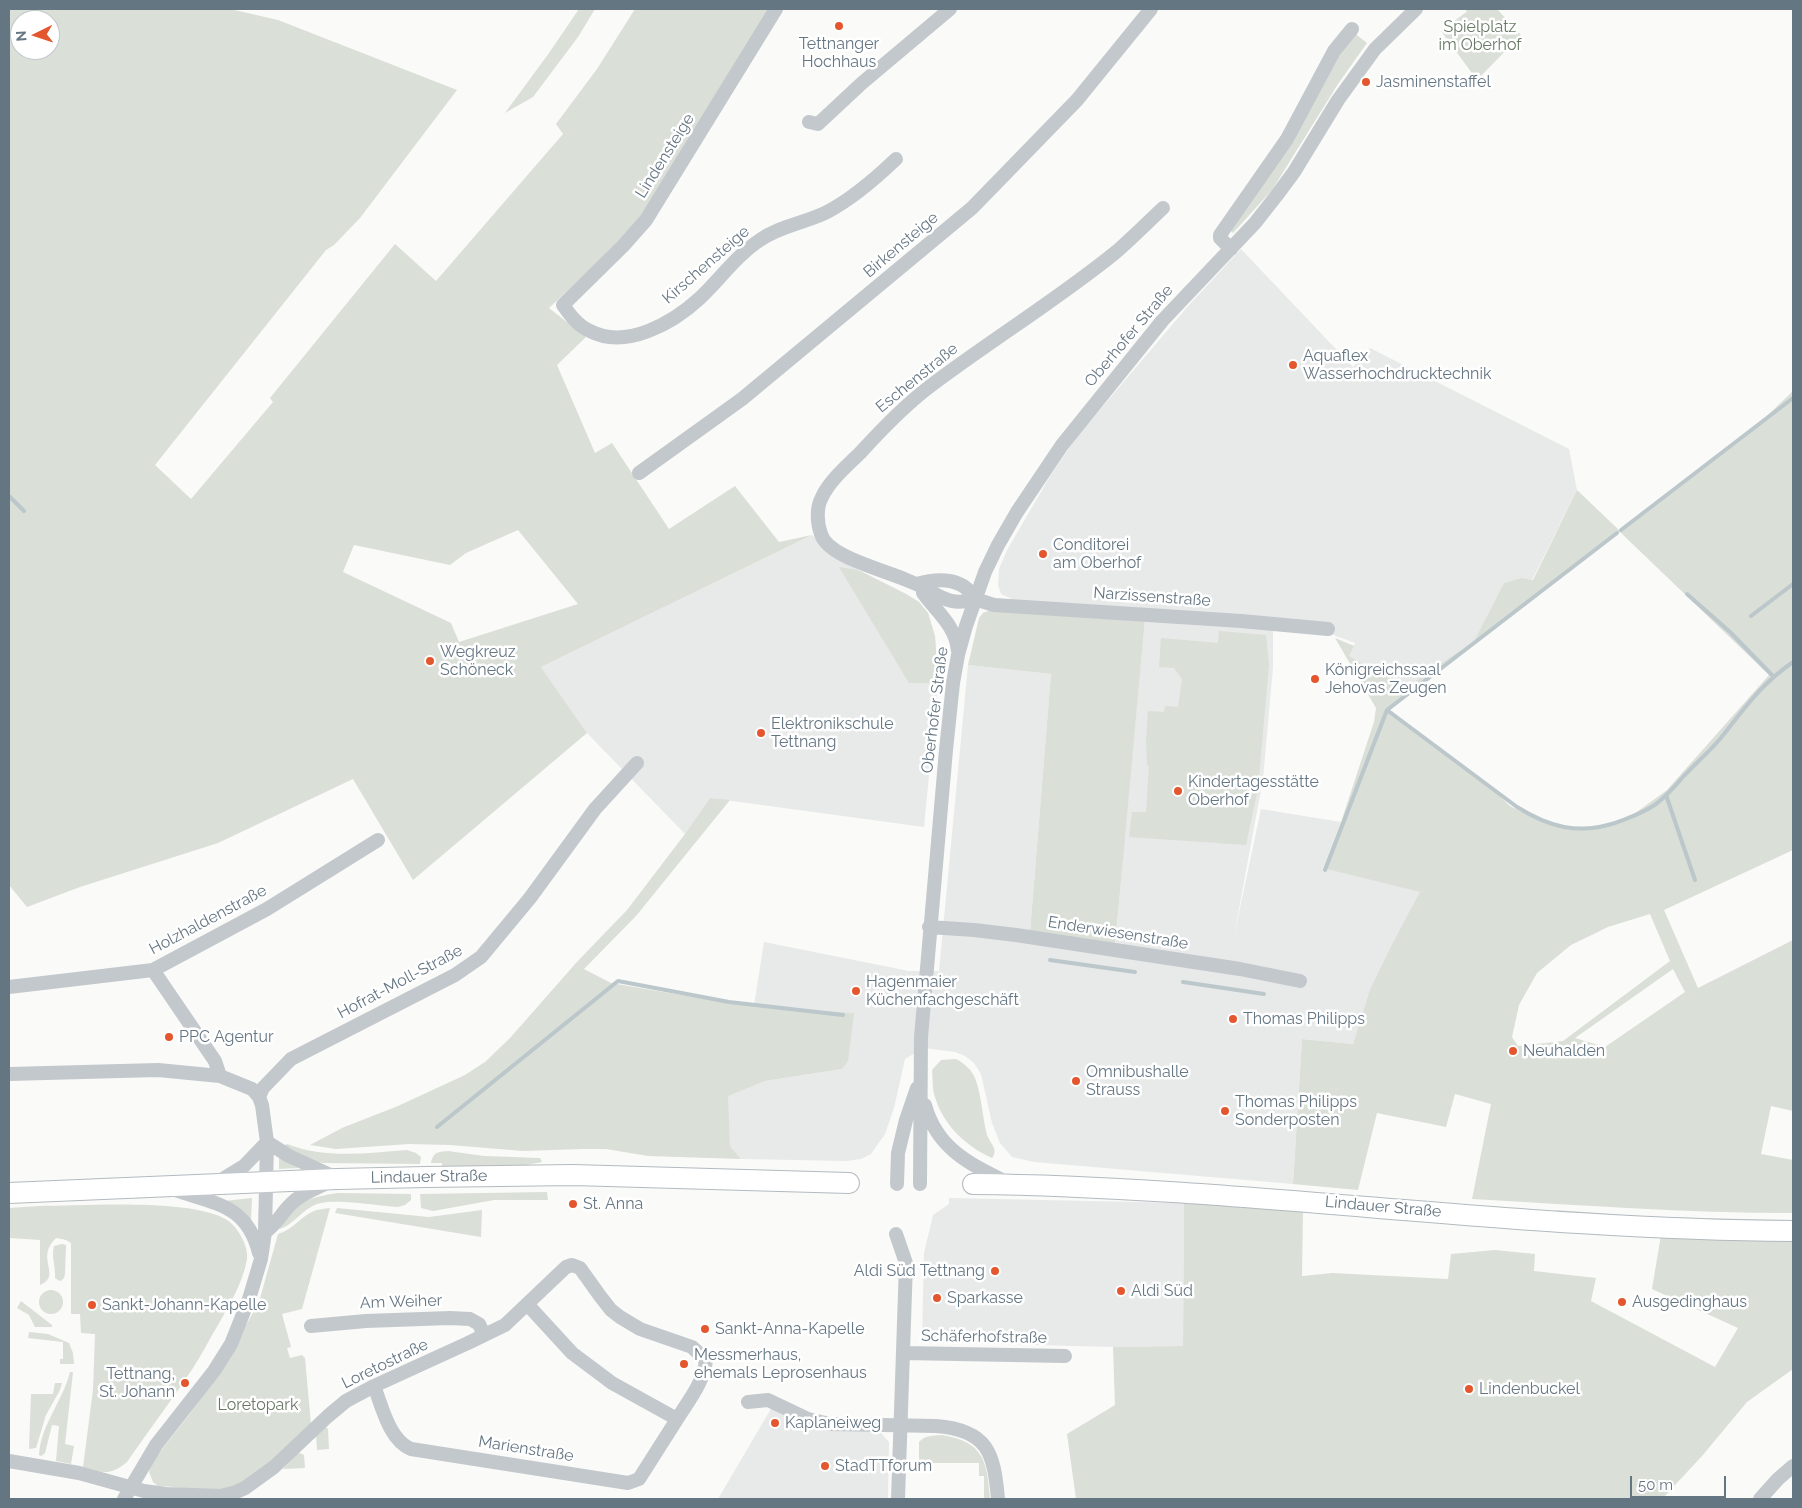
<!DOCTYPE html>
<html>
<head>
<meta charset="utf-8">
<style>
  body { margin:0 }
  #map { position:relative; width:1802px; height:1508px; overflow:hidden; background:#fafaf8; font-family:Raleway,sans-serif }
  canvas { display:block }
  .frame { position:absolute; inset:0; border:10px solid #657683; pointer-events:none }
  .north { position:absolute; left:10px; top:10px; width:50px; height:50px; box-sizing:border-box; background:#fff; border:1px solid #c1c8cd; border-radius:50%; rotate:266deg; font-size:14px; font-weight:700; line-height:20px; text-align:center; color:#657683 }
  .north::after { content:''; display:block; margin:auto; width:18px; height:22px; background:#e4572e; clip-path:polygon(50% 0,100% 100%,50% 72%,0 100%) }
  .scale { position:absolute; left:1630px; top:1476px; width:96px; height:22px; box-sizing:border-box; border:2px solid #657683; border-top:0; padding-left:6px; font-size:15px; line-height:18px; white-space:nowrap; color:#657683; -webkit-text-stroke:4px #fff; paint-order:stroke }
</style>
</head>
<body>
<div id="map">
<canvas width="1802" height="1508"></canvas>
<div class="frame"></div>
<div class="north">N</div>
<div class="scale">50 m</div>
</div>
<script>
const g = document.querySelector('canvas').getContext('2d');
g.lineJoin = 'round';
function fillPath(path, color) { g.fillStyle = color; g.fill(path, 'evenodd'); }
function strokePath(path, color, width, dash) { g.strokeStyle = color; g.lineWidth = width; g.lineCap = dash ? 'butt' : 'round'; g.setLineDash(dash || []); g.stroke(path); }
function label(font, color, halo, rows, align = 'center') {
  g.font = font + ' Raleway,sans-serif'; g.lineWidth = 5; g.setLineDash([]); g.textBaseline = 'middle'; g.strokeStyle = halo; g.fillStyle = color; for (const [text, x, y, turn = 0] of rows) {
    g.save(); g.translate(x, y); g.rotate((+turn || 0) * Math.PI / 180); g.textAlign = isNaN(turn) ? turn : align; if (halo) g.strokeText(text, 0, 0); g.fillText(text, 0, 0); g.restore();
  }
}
const built = new Path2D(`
  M1241,249L1353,367L1370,348L1569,449L1577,490L1532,580L1521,578L1504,583L1474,641L1408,686L1349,656L1355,643L1328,633L1014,600L1001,594L998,585L999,569L1007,550L1049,478L1075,439L1189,305Z
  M812,535L843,562L906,594L919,602L928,613L935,636L938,683L924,827L710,798L685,834L587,733L541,667Z
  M1145,619L1273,628V668L1263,779L1234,936L1261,809L1341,822L1323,867L1421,892L1391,946L1370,989L1353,1044L1302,1039L1293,1184L1034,1162L1012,1157L1000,1143L992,1123L981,1074L974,1063L965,1056L955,1052L924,1048L905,1059L894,1108L885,1134L871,1154L861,1159L847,1161L741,1159L730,1146L727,1096L765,1081L842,1069L853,1013L754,1005L764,942L909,971H939L968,665L1051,674L1030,932L1115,954L1124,840Z
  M949,1198L1184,1203L1183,1346L1113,1347L922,1342L924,1253L933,1215L949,1204Z
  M772,1407L836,1429L880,1432L889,1442L888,1499H718Z`);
const green = new Path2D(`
  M9,9H230L278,20L457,90L360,218L334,245L326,250L155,465L191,499L273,402L270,398L395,244L436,281L563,134L556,124L597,69L635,9H770L640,217L616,245L549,308L586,337L557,365L595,453L612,443L669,529L735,486L779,542L812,535L541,667L587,733L413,880L353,779L218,843L80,887L27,907L9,885ZM20,20H50V50H20ZM518,530L578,604L459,642L451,623L343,572L354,545L450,565L466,553Z
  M579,9H595L578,37L533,97L505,113L549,53Z
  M1465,9H1497L1521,35L1477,80L1441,31L1465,13L1467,12Z
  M1353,32L1367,43L1338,84L1272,190L1233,233L1230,230L1324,73Z
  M1793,391V850L1664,910L1698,988L1793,940V1111L1771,1106L1761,1154L1793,1160V1213C1686,1213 1579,1205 1472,1199L1491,1104L1455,1094L1446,1127L1377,1113L1358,1190L1293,1184L1302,1039L1353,1044L1370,989L1391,946L1420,892L1323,868L1341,822L1374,722L1376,708L1335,638L1354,646L1349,656L1408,686L1474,641L1504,583L1521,578L1533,580L1577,490L1620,531L1748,434ZM1620,532L1769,675L1667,790L1634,814L1611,824L1577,828L1542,822L1510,806L1497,793L1434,745L1387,712ZM1650,914L1670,961L1563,1041L1518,1046L1512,1037L1519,1005L1537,973L1571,945L1608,927ZM1673,969L1685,992L1605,1047L1575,1038Z
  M839,567L858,570L906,594L919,602L928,613L935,636L938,683H909Z
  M993,609L1145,619L1115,946L1030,932L1051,674L968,665L979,618L983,613Z
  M1219,631L1266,635L1269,665L1258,788L1246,845L1129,837L1132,812H1146L1149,766L1147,765L1146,740L1148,711L1164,712L1165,706L1178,707L1182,679L1174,668L1159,667L1161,638L1218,643Z
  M710,798L730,800L636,916L584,969L611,983L728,1003L854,1013L848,1061L842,1069L765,1081L728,1096L730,1146L741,1159L648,1156L606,1149H582L523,1151L450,1145L409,1144L336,1149L310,1145L342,1128L398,1106L465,1075L485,1062L510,1038L576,963L627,910L685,834Z
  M956,1059C964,1063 971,1069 975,1078C982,1096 982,1116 987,1135C990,1143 999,1150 992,1158C967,1147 943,1125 935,1097C932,1089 933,1079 932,1070L941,1060Z
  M287,1144C326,1159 366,1153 407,1150L416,1153L421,1157L420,1164L323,1163L302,1158L284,1146Z
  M448,1151L484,1156L540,1158L542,1162L521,1166H442V1163H431C433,1152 438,1152 448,1151Z
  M279,1157L298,1168L279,1169Z
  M547,1192L548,1200H494L433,1211L421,1208L420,1194Z
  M338,1193L411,1194V1200L405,1205L398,1207C378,1206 335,1198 317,1204C301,1210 293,1226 279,1229C291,1202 311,1197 338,1193Z
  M252,1198L251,1221L224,1201Z
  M1184,1203L1303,1208L1302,1276L1333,1273L1448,1279L1451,1254L1495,1250L1535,1254L1534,1271L1596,1278L1591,1301L1715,1367L1738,1328L1652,1289L1661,1235L1793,1240V1369L1747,1402L1702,1456L1662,1499H1076L1067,1434L1115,1405L1113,1347L1183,1346Z
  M39,1206C84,1206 191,1198 227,1220C238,1227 249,1247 247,1259C243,1283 229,1305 218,1325C209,1340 202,1354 193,1368C172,1400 149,1430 127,1462C110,1476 103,1473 83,1467L93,1390L95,1334L81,1333L80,1314H71V1243L66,1240L56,1238C34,1259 63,1275 40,1285V1240L9,1238V1208Z
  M330,1208L302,1309L282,1314L291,1347L287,1348L290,1358L302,1355L305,1358L311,1425C296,1439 256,1481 240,1486C215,1494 184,1487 158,1486L153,1482L149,1472L152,1462L188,1416L218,1375L259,1302L278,1234C293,1230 300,1217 314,1211C318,1209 325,1209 330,1208Z
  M337,1208L429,1217L482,1210L481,1237L335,1213Z
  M1556,1210L1653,1217L1793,1220V1223H1743L1555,1213Z
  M62,1244L66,1245L65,1274L64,1278L61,1281L58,1280L55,1278C56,1266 51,1258 54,1246Z
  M39 1302a12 12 0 1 1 24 0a12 12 0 1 1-24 0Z
  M21,1301L52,1325V1327H35L29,1315L17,1308Z
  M29,1332L48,1334L69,1343L73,1353L74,1364H60V1359H63V1342L28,1338Z
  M70,1372H73L65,1444L74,1446L71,1464L56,1461L59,1426L52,1425L45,1453L41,1456L39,1455C41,1424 63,1401 70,1372Z
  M55,1383H62L60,1390L46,1415L36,1448L29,1449L31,1394H53Z
  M325,1426L328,1429L329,1449L317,1450L316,1434Z
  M942,1435C984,1442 987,1461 990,1499H984V1476H979V1463H921L920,1467H919V1442C925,1435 933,1436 942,1435Z
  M300,1453L304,1455L305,1468L283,1469L296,1454Z`);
const stream = new Path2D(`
  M9,496L24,511
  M1621,530L1793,398
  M1687,594L1730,632L1773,676
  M1751,616L1793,584
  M1387,710L1517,807C1549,827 1578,835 1615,823C1628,818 1641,814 1653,806C1664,799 1674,787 1683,777C1695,764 1709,752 1720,739C1745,708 1760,685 1793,662
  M1666,795L1695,880
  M1325,870L1387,710L1617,533
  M1050,960L1135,972
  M1183,982L1264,994
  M437,1127L618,981L729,1002L843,1015`);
const minor = new Path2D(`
  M776,9L646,220L623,246L563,305C570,315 578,326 590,331C626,350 673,323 700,298C720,279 737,255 760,240C780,226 805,223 827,212C852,199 875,179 896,159
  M809,122L818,124L862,83L950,9
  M1231,249L1220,238V235L1287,139L1334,51L1352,29
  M639,473L742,399L972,208L1077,100L1151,9
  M917,584C938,578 963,577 975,599
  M923,593C936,611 956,626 958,651
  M975,599C949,608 938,594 916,584C907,580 897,576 888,573C870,566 827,554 821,534C817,523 816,508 822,497C830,480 848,465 861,452C882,429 904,406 929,387C991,340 1057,300 1116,252C1132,238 1148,222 1163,208
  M975,599L994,605L1241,621L1328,629
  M929,927L974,930L1016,935L1240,969L1300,981
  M153,970L215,1061L220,1076
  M9,987L153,970L267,909L378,840
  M9,1074L158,1070L220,1076L252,1089L259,1097L262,1105L267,1142L265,1232L261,1259L249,1299L231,1344L214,1371L156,1445L124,1499
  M259,1097L263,1088L291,1059L455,975L481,957L530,898L595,809L637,763
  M925,1105C937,1149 970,1164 1008,1183
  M218,1182L244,1166L267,1142L289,1156L337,1178
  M897,1184L898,1153L906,1120L917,1088
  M920,1184L921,1037L946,750L953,683L958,655L966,626L985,572L998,545L1017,512L1062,445L1162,321L1255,223L1277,195L1294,172L1338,100L1375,49L1416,9
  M175,1190C216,1204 247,1205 259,1253
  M265,1232C277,1224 282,1212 292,1203C302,1193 315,1189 327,1183
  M896,1234L906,1263L898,1499
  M527,1304L572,1353L612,1383L677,1419
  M311,1326L366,1321L450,1318L470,1319L479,1324L484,1335
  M903,1353L1065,1356
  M748,1402L768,1400L808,1419L830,1424L936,1426C988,1430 994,1453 998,1499
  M9,1461L79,1473L144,1491L166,1494L221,1496L236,1492L245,1488L274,1467L328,1416L346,1401L374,1386L468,1343L505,1325L566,1267L572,1265L580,1268L600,1296L611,1310L620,1317L640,1329L692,1347L706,1360C704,1380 692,1396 681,1413C667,1435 653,1457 639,1479L628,1483L411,1449C389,1440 382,1406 374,1386
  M1760,1499L1778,1479L1793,1466`);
const secondary = new Path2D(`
  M973,1184C1247,1187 1519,1230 1793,1231
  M9,1193L337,1179L426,1177L573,1175L849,1183`);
const markers = [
  [839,26,5,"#e4572e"],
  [1366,82,5,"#e4572e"],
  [1293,365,5,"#e4572e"],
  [1043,554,5,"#e4572e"],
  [430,661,5,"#e4572e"],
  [1315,679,5,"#e4572e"],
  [761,733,5,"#e4572e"],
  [1178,791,5,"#e4572e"],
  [856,991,5,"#e4572e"],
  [1233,1019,5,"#e4572e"],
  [169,1037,5,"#e4572e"],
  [1513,1051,5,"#e4572e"],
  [1076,1081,5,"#e4572e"],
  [1225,1111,5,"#e4572e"],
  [573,1204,5,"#e4572e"],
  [995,1271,5,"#e4572e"],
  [1121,1291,5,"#e4572e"],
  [937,1298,5,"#e4572e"],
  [1622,1302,5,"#e4572e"],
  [92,1305,5,"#e4572e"],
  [705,1329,5,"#e4572e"],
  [684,1364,5,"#e4572e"],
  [185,1383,5,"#e4572e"],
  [1469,1389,5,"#e4572e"],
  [775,1423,5,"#e4572e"],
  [825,1466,5,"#e4572e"]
];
const parkNames = [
  ["Spielplatz",1480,27],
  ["im Oberhof",1480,45],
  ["Loretopark",258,1405]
];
const poiNames = [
  ["Tettnanger",839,44,"center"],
  ["Hochhaus",839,62,"center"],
  ["Jasminenstaffel",1376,82],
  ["Aquaflex",1303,356],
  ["Wasserhochdrucktechnik",1303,374],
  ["Conditorei",1053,545],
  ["am Oberhof",1053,563],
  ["Wegkreuz",440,652],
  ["Schöneck",440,670],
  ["Königreichssaal",1325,670],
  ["Jehovas Zeugen",1325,688],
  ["Elektronikschule",771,724],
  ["Tettnang",771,742],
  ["Kindertagesstätte",1188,782],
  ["Oberhof",1188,800],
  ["Hagenmaier",866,982],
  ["Küchenfachgeschäft",866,1000],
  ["Thomas Philipps",1243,1019],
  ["PPC Agentur",179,1037],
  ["Neuhalden",1523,1051],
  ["Omnibushalle",1086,1072],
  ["Strauss",1086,1090],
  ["Thomas Philipps",1235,1102],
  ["Sonderposten",1235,1120],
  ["St. Anna",583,1204],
  ["Aldi Süd Tettnang",985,1271,"right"],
  ["Aldi Süd",1131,1291],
  ["Sparkasse",947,1298],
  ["Ausgedinghaus",1632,1302],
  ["Sankt-Johann-Kapelle",102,1305],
  ["Sankt-Anna-Kapelle",715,1329],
  ["Messmerhaus,",694,1355],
  ["ehemals Leprosenhaus",694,1373],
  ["Tettnang,",175,1374,"right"],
  ["St. Johann",175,1392,"right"],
  ["Lindenbuckel",1479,1389],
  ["Kaplaneiweg",785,1423],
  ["StadTTforum",835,1466]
];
const streetNames = [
  ["Lindensteige",665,156,-58],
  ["Birkensteige",901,245,-40],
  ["Kirschensteige",706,265,-41],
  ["Oberhofer Straße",1129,336,-50],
  ["Eschenstraße",917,378,-39],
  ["Narzissenstraße",1152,597,4],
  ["Oberhofer Straße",935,710,-83],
  ["Holzhaldenstraße",208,920,-28],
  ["Enderwiesenstraße",1118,933,9],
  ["Hofrat-Moll-Straße",400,982,-28],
  ["Lindauer Straße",429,1177,-1],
  ["Lindauer Straße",1383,1207,5],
  ["Am Weiher",401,1302,-2],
  ["Schäferhofstraße",984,1337,1],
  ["Loretostraße",385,1364,-26],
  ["Marienstraße",526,1449,9]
];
fillPath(built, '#e8e9e9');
fillPath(green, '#dadfd7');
strokePath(stream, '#bbc7cb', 4);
strokePath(secondary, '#b3babf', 22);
strokePath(minor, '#c3c8cc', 14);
strokePath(secondary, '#fff', 20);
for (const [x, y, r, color] of markers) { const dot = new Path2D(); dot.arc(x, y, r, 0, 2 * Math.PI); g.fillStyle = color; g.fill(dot); strokePath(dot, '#fff', 2); }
label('16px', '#687a64', '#fff', parkNames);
label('16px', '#657683', '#fff', poiNames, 'left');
label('16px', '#657683', '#fff', streetNames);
</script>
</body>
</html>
